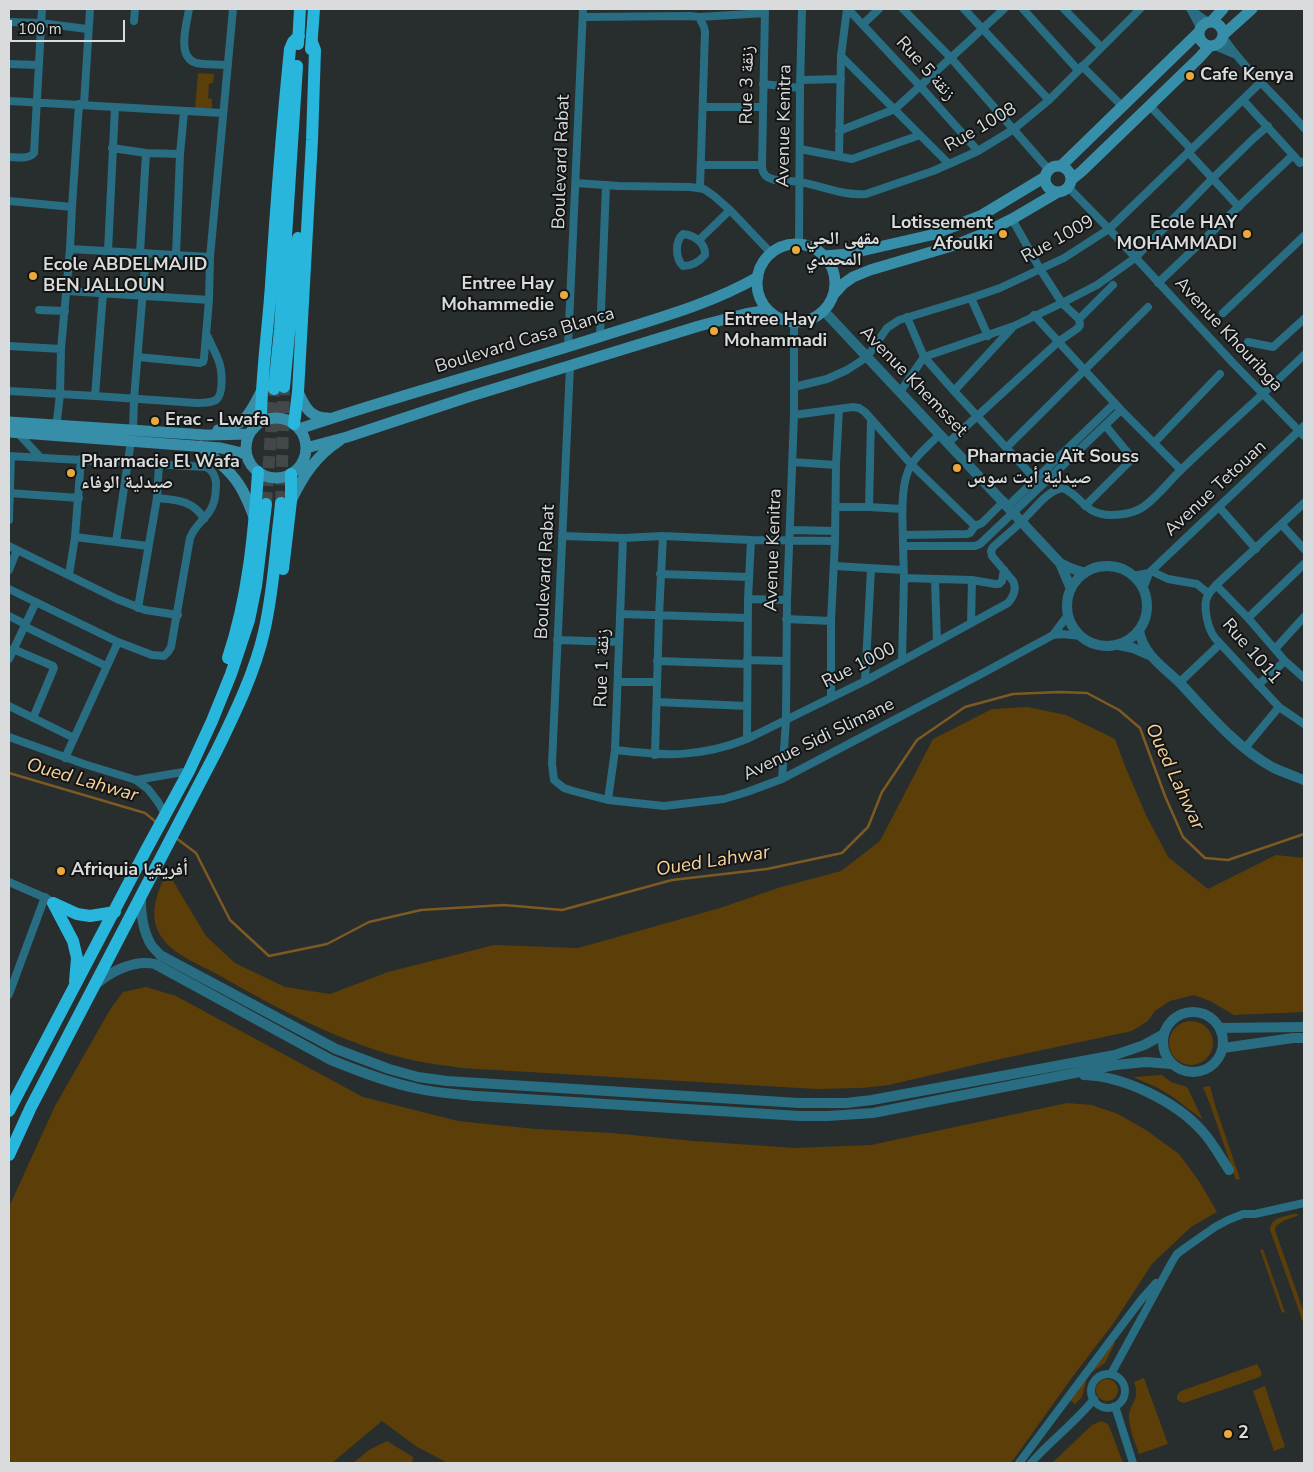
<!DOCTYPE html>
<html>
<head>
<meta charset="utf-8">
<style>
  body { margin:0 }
  #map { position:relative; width:1313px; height:1472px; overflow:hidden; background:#282d2e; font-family:"Nunito Sans",sans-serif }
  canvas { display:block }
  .frame { position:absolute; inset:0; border:10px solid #d9dbdc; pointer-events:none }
  .scale { position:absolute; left:10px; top:20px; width:115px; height:22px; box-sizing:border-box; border:2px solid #d9dbdc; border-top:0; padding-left:6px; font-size:15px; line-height:18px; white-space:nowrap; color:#d9dbdc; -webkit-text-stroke:4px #131515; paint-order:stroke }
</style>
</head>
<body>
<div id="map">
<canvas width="1313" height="1472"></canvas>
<div class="frame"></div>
<div class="scale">100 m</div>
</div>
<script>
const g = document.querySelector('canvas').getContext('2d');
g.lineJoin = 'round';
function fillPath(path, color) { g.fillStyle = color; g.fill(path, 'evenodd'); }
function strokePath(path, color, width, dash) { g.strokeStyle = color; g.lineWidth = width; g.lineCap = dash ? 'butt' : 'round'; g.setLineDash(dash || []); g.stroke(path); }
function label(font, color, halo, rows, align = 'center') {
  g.font = font + ' "Nunito Sans","Noto Naskh Arabic",sans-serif'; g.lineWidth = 4; g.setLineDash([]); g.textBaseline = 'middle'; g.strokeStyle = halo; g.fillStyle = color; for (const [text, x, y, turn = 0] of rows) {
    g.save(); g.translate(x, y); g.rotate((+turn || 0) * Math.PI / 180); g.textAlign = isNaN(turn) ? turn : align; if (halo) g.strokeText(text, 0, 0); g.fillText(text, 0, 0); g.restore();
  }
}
const green = new Path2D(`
  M198,73L214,74L213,83L209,84L208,98L212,99V109L195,108Z
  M1028,707L1066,715L1115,739L1125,766L1146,815L1168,857L1208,889L1276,855L1304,858V1012L1234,1015L1210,1001L1194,995L1170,1001L1155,1011L1148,1021L1132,1031L991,1061L889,1085L862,1088L816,1089L461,1068C445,1065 428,1064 412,1060C345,1045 276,1008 217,974C197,963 170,954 159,933C148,913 159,889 167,871L206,936L235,963L285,987L330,994L388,972L494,945L578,948L720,908L781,887L841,871L880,841L933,739L992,709Z
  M146,987L176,996L363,1097L458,1121L535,1129L612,1133L694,1141L795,1148L871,1145L1067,1103L1092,1105L1118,1114L1146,1130L1179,1154L1199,1181L1217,1212L1191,1227L1152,1264L1113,1324L1076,1372L1011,1463H448L417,1447L382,1421L332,1463H9V1207L55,1106L111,1008L123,992Z
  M1169 1043a22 22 0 1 1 44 0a22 22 0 1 1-44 0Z
  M1162,1075L1171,1082L1187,1087L1203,1120L1173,1097L1158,1088L1133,1077Z
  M1210,1086L1215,1105L1240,1179L1236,1180L1211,1107L1203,1087Z
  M1294,1214H1298L1297,1216L1285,1220L1276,1226L1275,1230L1304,1313V1322H1303L1270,1230C1271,1217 1283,1217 1294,1214Z
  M1263,1249L1285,1312L1282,1313L1260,1250Z
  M1112,1341L1115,1343L1105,1363L1092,1372L1087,1378L1082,1397L1075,1404L1070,1400Z
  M1257,1364L1262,1373L1260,1377L1184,1403L1180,1402L1177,1399V1395L1181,1391Z
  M1144,1378L1168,1444L1139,1454C1135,1442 1129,1429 1129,1416C1130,1402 1141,1400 1134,1382Z
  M1096 1390a11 11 0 1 1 22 0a11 11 0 1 1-22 0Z
  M1265,1386L1285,1447L1274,1451L1253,1391Z
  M1101,1421L1108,1424L1111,1431L1123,1463H1052L1092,1425Z
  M387,1441L413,1457L412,1463H353L369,1450Z`);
const stream = new Path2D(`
  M9,773L145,813L156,822
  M176,838L196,853L230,920L269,956L327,944L369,922L421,910L504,905L562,910L672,880L767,869L842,853L868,827L882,792L917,740L965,707L1013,694L1059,692L1087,693L1119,710L1140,728L1165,796L1183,837L1205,858L1228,860L1304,834`);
const trunkTunnel = new Path2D(`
  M281,503L284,387
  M266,504L274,389`);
const minor = new Path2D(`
  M189,9C187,23 176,57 196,63C206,65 218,64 228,65
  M765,9L762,165C762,169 763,173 766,176C775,183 790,180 800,182C823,186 843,196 866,194L933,171L949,164L978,151L1014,129L1049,100L1140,9
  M848,9L920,86L978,151
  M903,9L951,58L1049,170
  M964,9L1049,100
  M1023,9L1078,70
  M1064,9L1101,47
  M1190,9L1208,22
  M1192,12L1200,27
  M583,17L690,16L699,17L704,27L705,32L700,188
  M699,17L765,13
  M134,21L135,9
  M9,22L41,23L87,29
  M863,24L879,9
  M1223,37C1246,71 1277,97 1304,128
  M1215,46L1234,54
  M841,56L949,164
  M9,64L39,65
  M1082,66L1123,107
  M800,80L841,79
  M763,84L800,88
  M1243,100L1293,155
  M9,101L222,113
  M84,104L90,9
  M1150,106L1191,149
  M703,107H763
  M839,131L895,109L1004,9
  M112,148L146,153L180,154
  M800,149L852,159L920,135
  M1188,152L1239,207
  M839,156L841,56L847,9
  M9,157C17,157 28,160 34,153L42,9
  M701,165H762
  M576,183L619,186L690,187L704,189L714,196L730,210L771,253
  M1068,187L1109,229L1233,363L1304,436
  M9,201L72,207
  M1012,219L1040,269L1062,303L1097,285L1135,258L1213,178L1254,138L1268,126
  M683,234C694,235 706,243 705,255C699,262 692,266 683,266C675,258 675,241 683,234Z
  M699,240L730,210
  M799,243L800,88L802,9
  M70,249L210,257
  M108,251L115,107
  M140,253L146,153
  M176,255L180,154L184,112
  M1158,283L1293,155L1300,163L1304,161
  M67,291L209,300
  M103,293L95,396L197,403C203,403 211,403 216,400C224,394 222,370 219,362C216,353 211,345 208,337
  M971,298L988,336
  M39,310L65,311
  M1223,313L1304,236
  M1034,315L1121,410L1181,470
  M907,317L924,357L954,391L1036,480
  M600,336L606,185
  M1248,342L1273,347L1304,319
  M9,346L61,349
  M568,347L583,9
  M138,357L200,363L203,362L204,358L209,300L210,257L233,9
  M570,366L552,764L554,780L564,788L573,791L608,800L664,806L724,799L747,792L782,779L985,672L1053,635L1068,615
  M794,387L827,379L847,370L867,357L887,328L899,320L971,298L1000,288L1064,258L1109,229L1260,83
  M9,391L95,396
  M954,391L1012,328
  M900,392L924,357L1014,326L1062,303L1079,319L1113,285
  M794,415L853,407L859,408L865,412L911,464L975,526L982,523L1004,501
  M871,420L869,507L902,509
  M56,429L60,394L61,349L70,249L72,207L79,104
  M133,430L134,399L146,253
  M18,433L39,456
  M949,442L1058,342L1078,328L1080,325L1079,319
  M1154,443L1220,374
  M1007,447L1148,307
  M9,456L206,467C212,470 215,475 216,482C216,495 215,506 206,516C200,523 194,528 190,538L171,647L168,652L164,656L152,655L118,642L9,589
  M792,462L836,465
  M9,493L79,498
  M157,498C175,500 194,500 204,519
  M1304,503L1216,585C1214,588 1210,591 1208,595C1202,606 1208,629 1215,638L1279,707L1304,724
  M1008,506L1115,403
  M1085,506L1129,462L1130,458L1128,453L1105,425
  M836,507H869
  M1219,507L1256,549
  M9,520L11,456
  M1282,525L1304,549
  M790,530L835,531
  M903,535L967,534L970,533L975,526
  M562,536L623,538L663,536L751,540L835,541L831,621V696
  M75,537L148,546
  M835,541L836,465L839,409
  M116,542L131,441
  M9,546L117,599L145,610L178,615
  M903,546C903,523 899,485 911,465C916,456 932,442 940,434
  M835,566L903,570
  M9,570L17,550
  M1151,571L1168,579L1197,584L1209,594
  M660,574L749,577
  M69,575L75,537L81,459
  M1133,576L1149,573
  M904,578L972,580L995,584H999L1002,581L1004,570
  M935,580L937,642
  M1216,585L1248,618L1285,661L1304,678
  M1143,589L1149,573L1304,426
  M748,599L787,600
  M138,608L157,498L159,464
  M620,614L748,618
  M9,616L25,624
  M1248,618L1304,564
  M786,619L831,621
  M971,623L972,580
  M24,626L106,666
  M1053,635L1062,634L1081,636
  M557,640L619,642
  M13,649L53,666L54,668L33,718
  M1275,649L1304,617
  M9,659L36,602
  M747,660L786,661
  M657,661L747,664
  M902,661L904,578L903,546H975L980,544L1121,410
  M865,681L871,569
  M618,682H657
  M1179,683L1220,644
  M1258,685L1285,661
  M657,702L747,706
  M9,706L74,738
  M9,737L84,764L136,780L148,789L158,802L165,814
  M747,739L748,599L751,540
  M1245,748L1279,707
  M615,750C665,756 699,758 747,739L865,681L1008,603C1014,596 1017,589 1013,581L992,556L991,551L993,547C1003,538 1014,529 1023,520C1034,510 1047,490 1063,488C1083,497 1085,515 1111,515C1124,515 1138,512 1147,504C1160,494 1170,480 1182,469C1222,430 1264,394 1304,355
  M655,755L659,616L663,536
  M65,758L118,642
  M782,779L786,720L787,600L794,415V323
  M136,780L189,771
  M608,800L615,750L623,538
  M9,882L48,899
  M9,994L45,897
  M1111,1374L1172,1262L1177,1254L1185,1248L1215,1227L1228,1220L1243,1214H1255L1304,1203
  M1091 1391a17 17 0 1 1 34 0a17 17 0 1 1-34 0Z
  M1115,1406L1133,1463
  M1019,1463L1113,1337L1141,1300L1156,1283
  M1031,1463C1050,1441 1075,1423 1094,1399`);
const tertiary = new Path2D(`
  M824,311L1060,563L1070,568L1085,573
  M1060,563L1071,589
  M1067 606a40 40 0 1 1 80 0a40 40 0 1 1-80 0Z
  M1139,631C1144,656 1164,667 1181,684C1209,714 1236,747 1272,767C1282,772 1294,776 1304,780
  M1119,645L1133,648L1149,655
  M141,896C140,911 143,933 152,946C154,949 158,952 160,955L336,1049L389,1069L418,1077L447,1081L799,1103H846L872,1100L1115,1055L1144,1045L1164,1034
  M95,985C110,972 134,959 155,964L331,1060C358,1071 386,1082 415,1088C435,1093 456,1094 477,1096L800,1116H828L873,1113L1115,1065L1146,1062L1171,1064
  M1163 1042a30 30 0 1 1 60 0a30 30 0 1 1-60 0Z
  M1220,1028L1304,1027
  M1223,1048L1293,1038H1304
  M1084,1075C1124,1076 1177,1102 1203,1132C1213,1143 1221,1158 1229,1170`);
const secondary = new Path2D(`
  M1199 34a12 12 0 1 1 24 0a12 12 0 1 1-24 0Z
  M1211,22L1223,9
  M1223,35L1252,9
  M1061,166L1198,33
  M1045 179a13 13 0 1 1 26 0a13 13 0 1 1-26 0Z
  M1071,180L1082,171L1199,58L1209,47
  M757 283a39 39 0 1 1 78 0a39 39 0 1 1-78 0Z
  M825,256L848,254L931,235L957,225L982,215L1045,177
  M834,294L843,284L853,277L870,270L955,245L980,235L1012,219L1058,192
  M298,392C305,407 310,418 328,418
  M246 448a30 30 0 1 1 60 0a30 30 0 1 1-60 0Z
  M9,422L206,435L249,434
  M299,429C399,395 502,368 602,336C655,319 709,305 758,277
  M218,430C247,425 250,413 262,390
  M9,432L221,448L246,454
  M201,446C212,457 225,466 235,479C244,490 249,504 254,517
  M306,448L347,437L471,396L699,326L745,314L768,310
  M292,499C303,476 316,456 339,441`);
const trunk = new Path2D(`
  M298,44L300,9
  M311,49L314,9
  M284,387L298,238
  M274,389L280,329L297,66
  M261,421C261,376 268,330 271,285C276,206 282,128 290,49L293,42L299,36
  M294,424L298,392L312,140L315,50L312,42
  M283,569L291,501V474
  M228,658C248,598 254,535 258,472
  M53,903L73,941L77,958L75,982
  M53,903L77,914L90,916L115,912
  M9,1111L145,852L189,771L212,721L231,674L249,620L256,586L266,504
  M9,1155L31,1107L217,750C235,713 255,672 264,632C271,602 274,572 277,541C278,529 280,516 281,503`);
const markers = [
  [1190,76,5,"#eca93b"],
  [1003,234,5,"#eca93b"],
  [1247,234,5,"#eca93b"],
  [796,250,5,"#eca93b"],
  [33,276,5,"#eca93b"],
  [564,295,5,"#eca93b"],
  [714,331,5,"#eca93b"],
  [155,421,5,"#eca93b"],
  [957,468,5,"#eca93b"],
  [71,473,5,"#eca93b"],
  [61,871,5,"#eca93b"],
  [1228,1434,5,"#eca93b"]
];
const streetNames = [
  ["Rue 5 زنقة",925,69,48],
  ["Rue 3 زنقة",748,85,-89],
  ["Avenue Kenitra",785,126,-89],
  ["Rue 1008",981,128,-30],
  ["Boulevard Rabat",562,162,-88],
  ["Rue 1009",1058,240,-29],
  ["Avenue Khouribga",1228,335,47],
  ["Boulevard Casa Blanca",525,341,-17],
  ["Avenue Khemsset",913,382,46],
  ["Avenue Tetouan",1216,489,-43],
  ["Avenue Kenitra",774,550,-88],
  ["Boulevard Rabat",546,572,-87],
  ["Rue 1011",1251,652,49],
  ["Rue 1000",859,666,-27],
  ["Rue 1 زنقة",603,668,-88],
  ["Avenue Sidi Slimane",819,740,-26]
];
const poiNames = [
  ["Cafe Kenya",1200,76],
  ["Lotissement",993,224,"right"],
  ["Afoulki",993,245,"right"],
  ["Ecole HAY",1237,224,"right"],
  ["MOHAMMADI",1237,245,"right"],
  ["مقهى الحي",806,240],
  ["المحمدي",806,261],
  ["Ecole ABDELMAJID",43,266],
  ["BEN JALLOUN",43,287],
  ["Entree Hay",554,285,"right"],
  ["Mohammedie",554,306,"right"],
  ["Entree Hay",724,321],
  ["Mohammadi",724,342],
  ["Erac - Lwafa",165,421],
  ["Pharmacie Aït Souss",967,458],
  ["صيدلية أيت سوس",967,479],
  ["Pharmacie El Wafa",81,463],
  ["صيدلية الوفاء",81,484],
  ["Afriquia أفريقيا",71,871],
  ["2",1238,1434]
];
const waterNames = [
  ["Oued Lahwar",1174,777,65],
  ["Oued Lahwar",82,781,16],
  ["Oued Lahwar",713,862,-9]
];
fillPath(green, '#5c3e08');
strokePath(stream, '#7e5a23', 2.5);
strokePath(trunkTunnel, '#434748', 12, [12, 6]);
strokePath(minor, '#286d82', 8);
strokePath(tertiary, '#286d82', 10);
strokePath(secondary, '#378ea9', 11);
strokePath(trunk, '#28b6dc', 12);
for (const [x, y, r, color] of markers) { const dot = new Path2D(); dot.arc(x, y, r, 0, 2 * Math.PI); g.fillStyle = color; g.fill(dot); strokePath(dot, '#131515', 2); }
label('18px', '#d9dbdc', '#131515', streetNames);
label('bold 18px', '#d9dbdc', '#131515', poiNames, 'left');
label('italic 19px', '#f9d19b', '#131515', waterNames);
</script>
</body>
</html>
